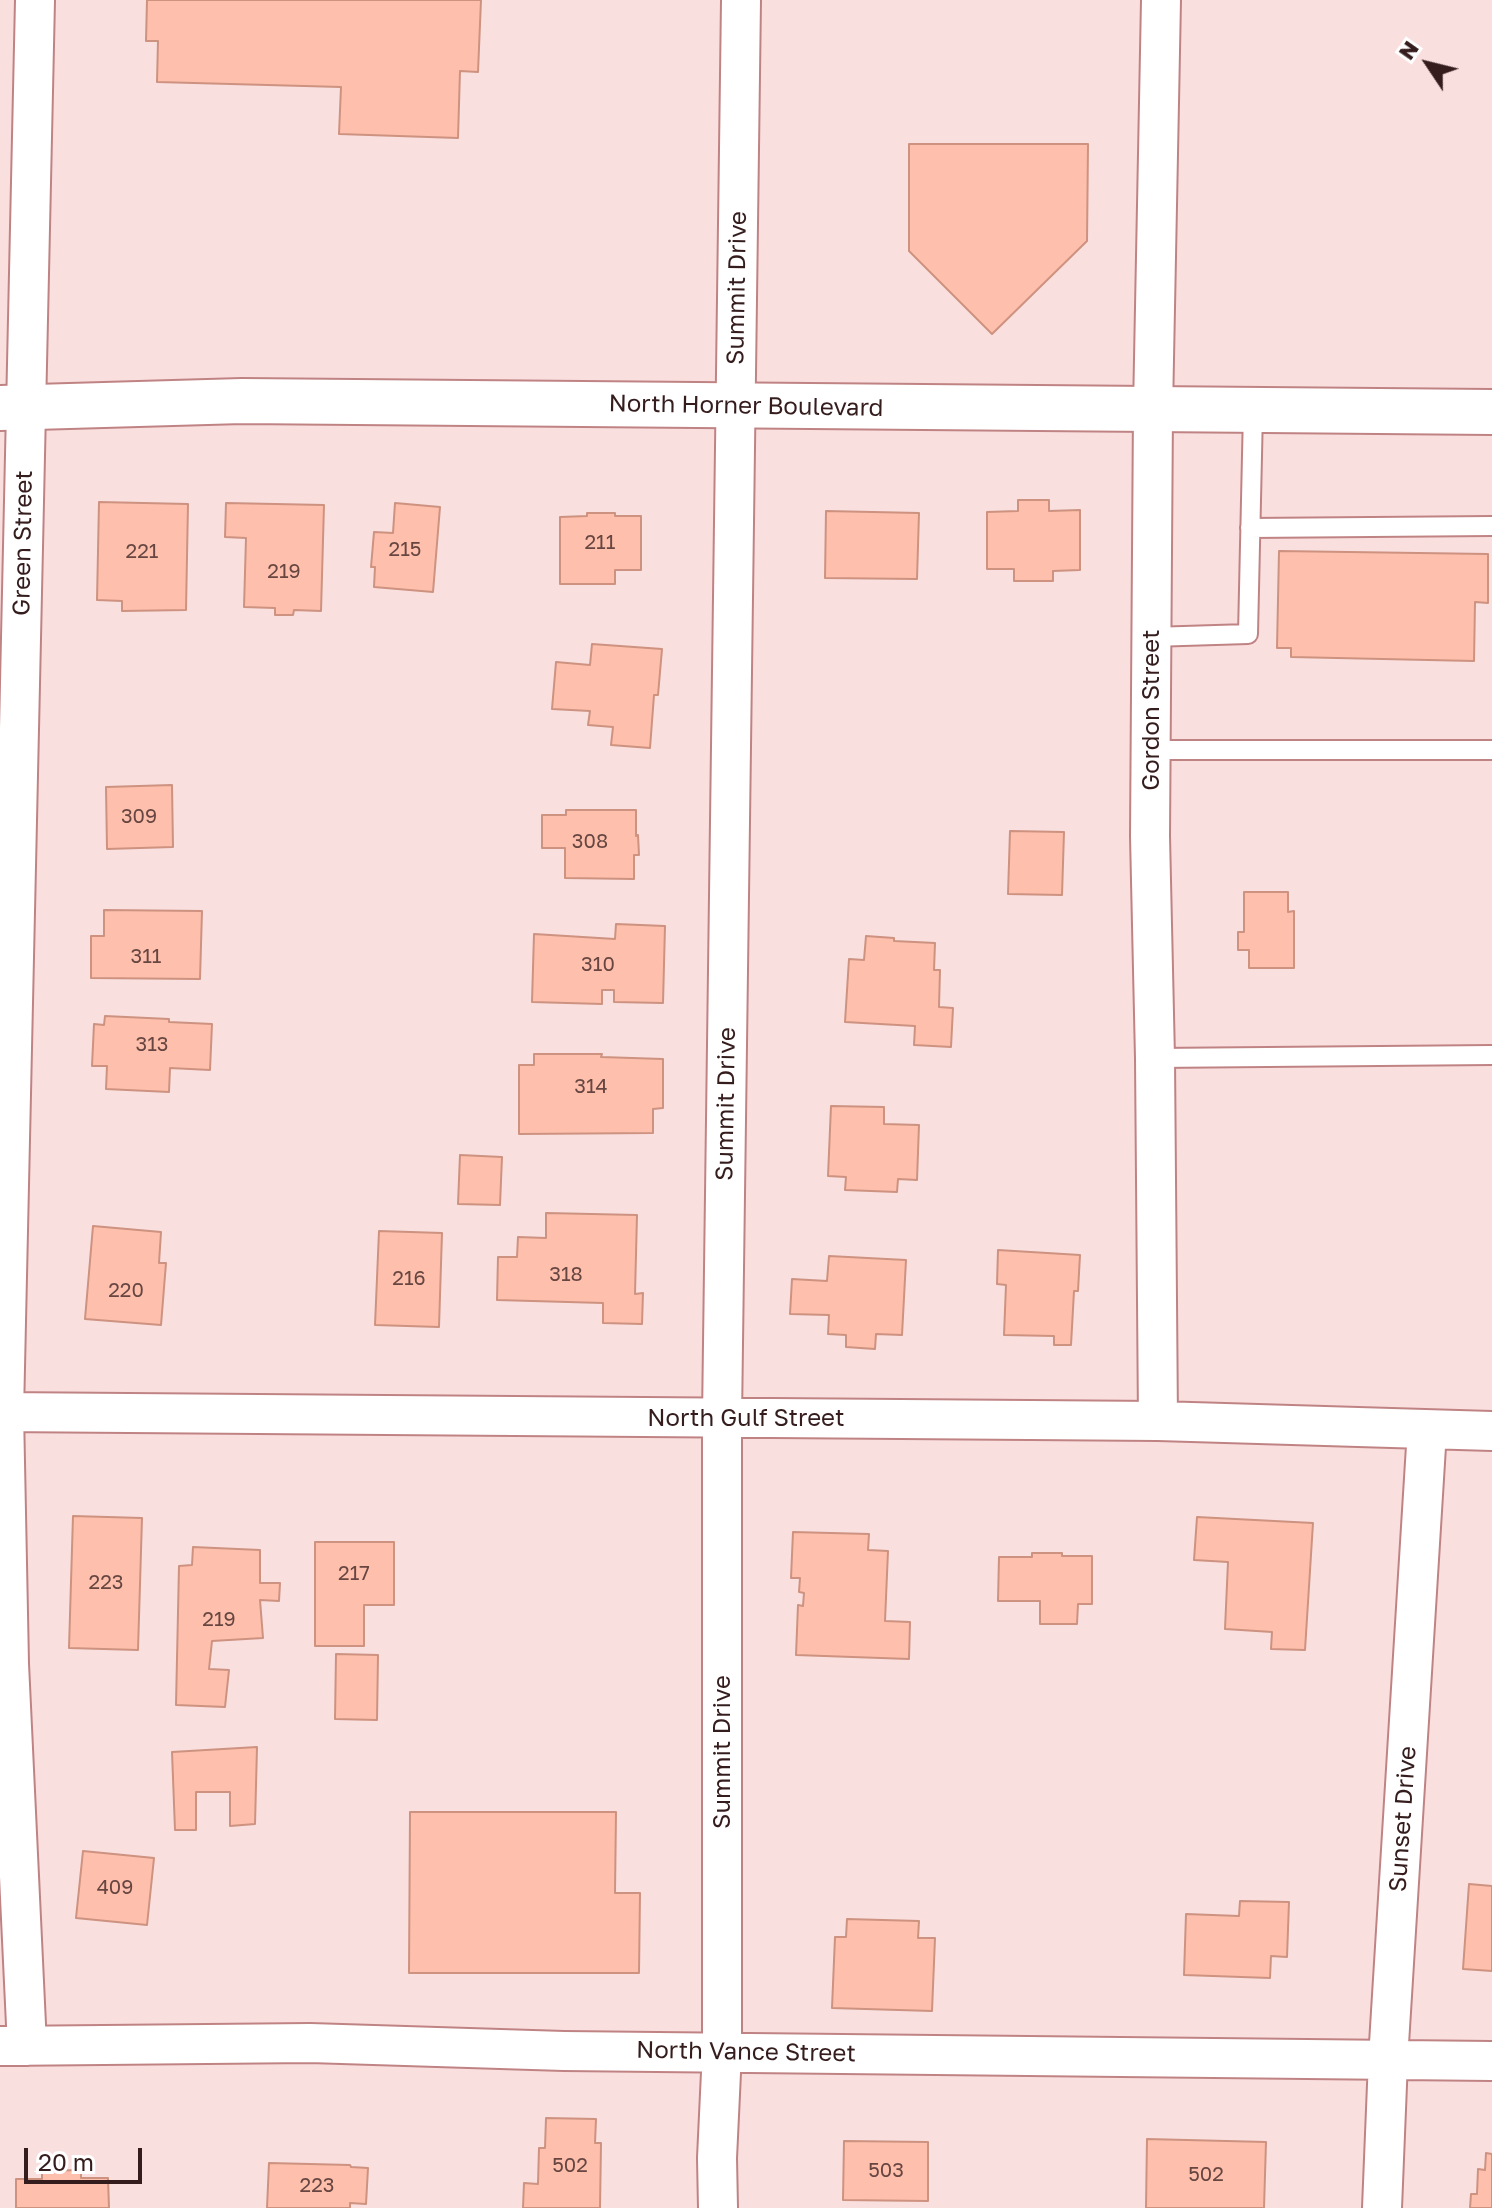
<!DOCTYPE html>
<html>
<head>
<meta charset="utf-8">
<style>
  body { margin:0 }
  #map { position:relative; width:1492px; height:2208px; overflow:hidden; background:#fadfdf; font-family:"Golos Text",sans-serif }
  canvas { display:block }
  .north { position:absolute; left:1388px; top:24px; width:80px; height:80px; -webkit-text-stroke:6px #fff; paint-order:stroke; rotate:305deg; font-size:22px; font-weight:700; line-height:32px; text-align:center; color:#351d1e }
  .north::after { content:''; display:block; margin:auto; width:28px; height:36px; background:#351d1e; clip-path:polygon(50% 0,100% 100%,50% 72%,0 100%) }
  .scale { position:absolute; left:24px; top:2148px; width:118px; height:36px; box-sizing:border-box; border:4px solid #351d1e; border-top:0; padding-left:10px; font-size:24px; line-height:28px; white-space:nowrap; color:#351d1e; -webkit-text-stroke:6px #fff; paint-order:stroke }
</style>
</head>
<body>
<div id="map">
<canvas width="1492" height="2208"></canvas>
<div class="north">N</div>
<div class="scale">20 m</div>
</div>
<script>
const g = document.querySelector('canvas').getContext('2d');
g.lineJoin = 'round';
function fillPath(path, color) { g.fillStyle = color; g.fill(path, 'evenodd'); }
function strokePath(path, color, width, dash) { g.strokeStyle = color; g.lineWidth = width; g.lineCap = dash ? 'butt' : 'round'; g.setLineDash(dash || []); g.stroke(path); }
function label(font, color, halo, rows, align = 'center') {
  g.font = font + ' "Golos Text",sans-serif'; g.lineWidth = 6; g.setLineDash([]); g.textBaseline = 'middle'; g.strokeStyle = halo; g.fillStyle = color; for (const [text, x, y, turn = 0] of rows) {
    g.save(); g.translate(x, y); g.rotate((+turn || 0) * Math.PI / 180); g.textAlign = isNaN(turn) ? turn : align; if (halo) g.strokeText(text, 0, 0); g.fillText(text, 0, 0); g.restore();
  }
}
const building = new Path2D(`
  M147,0H481L478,72L460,71L458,138L339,134L341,87L157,82L158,41H146Z
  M909,144H1088L1087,241L992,334L909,251Z
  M1018,500H1049V511L1080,510V570L1053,571V581H1014V569H987V512L1018,511Z
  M99,502L188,504L186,610L122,611V601L97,600Z
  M226,503L324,505L321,611L294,610L293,615H275V608L244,607L246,538L225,537Z
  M395,503L440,507L433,592L374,587L375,567H371L374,532L393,533Z
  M826,511L919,513L917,579L825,578Z
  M587,513H615V516H641V570H615V584H560V517L587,516Z
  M1279,551L1488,554V603L1475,602L1474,661L1291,657V648H1277Z
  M592,644L662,649L658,695H654L650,748L611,745L613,727L588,725L590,711L552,709L556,662L590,665Z
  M172,785L173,847L107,849L106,787Z
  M566,810H636V836L638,835L639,855H634V879L565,878V848H542V815H566Z
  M1010,831L1064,832L1062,895L1008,894Z
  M1244,892H1288V912L1294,911V968H1249V950H1238V932H1244Z
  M104,910L202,911L200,979L91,978V936H104Z
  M616,924L665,926L663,1003L614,1002V990H602V1004L532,1002L534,934L615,939Z
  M866,936L894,938V941L935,943L934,970H940L939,1007L953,1008L951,1047L914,1045L915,1026L845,1022L849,959L864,960Z
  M105,1016L169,1019V1022L212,1024L210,1070L170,1068L169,1092L106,1089L107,1066H92L94,1024L104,1025Z
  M534,1054H602L601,1057L663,1059V1108L653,1109V1133L519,1134V1065H534Z
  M831,1106L884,1107V1124L919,1125L917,1180L898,1179L897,1192L845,1190L846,1177L828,1176Z
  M460,1155L502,1157L500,1205L458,1204Z
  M546,1213L637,1215L635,1294L643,1293L642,1324L603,1323V1303L497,1300L498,1257H517L518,1237L546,1238Z
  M93,1226L161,1232L159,1263H166L161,1325L85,1319Z
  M379,1231L442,1233L439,1327L375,1325Z
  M998,1250L1080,1255L1078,1291H1074L1071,1345H1054V1336L1004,1335L1006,1285L997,1284Z
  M829,1256L906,1260L902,1335L876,1334L875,1349L846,1347V1335L828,1334L829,1315L790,1314L792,1279L827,1281Z
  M73,1516L142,1518L138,1650L69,1648Z
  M1197,1517L1313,1523L1305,1650L1271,1649L1272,1632L1225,1629L1228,1562L1194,1560Z
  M793,1532L869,1534L868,1550L888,1551L885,1621L910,1622L909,1659L796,1655L798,1605L803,1606L804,1593L799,1592L800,1578H791Z
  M315,1542H394V1605H364V1646H315Z
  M193,1547L260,1550V1583H280L279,1601L260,1600L263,1638L212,1641L209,1669L229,1670L225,1707L176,1705L179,1566L192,1565Z
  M1032,1553H1062V1556H1092V1604H1078L1077,1624H1040V1601H998L999,1557H1032Z
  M336,1654L378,1655L377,1720L335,1719Z
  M257,1747L255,1824L230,1826V1792H196V1830H175L172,1752Z
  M410,1812H616L615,1893H640L639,1973H409Z
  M83,1851L154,1858L147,1925L76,1918Z
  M1469,1884L1492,1886V1971L1463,1969Z
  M1240,1901L1289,1902L1287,1957L1271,1956L1270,1978L1184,1975L1186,1914L1239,1916Z
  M847,1919L919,1921L918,1938H935L932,2011L832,2008L835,1937H846Z
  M546,2118L596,2119L595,2143H601L600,2208H523L524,2183L538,2184L539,2148H545Z
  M1147,2139L1266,2142L1264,2208H1146Z
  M844,2141L928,2142V2201L843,2200Z
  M1486,2153L1492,2154V2208H1470L1471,2194H1477L1478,2169L1485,2170Z
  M269,2163L350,2165L351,2167L368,2168L366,2204L350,2203V2208H267Z
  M81,2170V2178H108L109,2208H16V2179H42V2171Z`);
const service = new Path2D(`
  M1250,528L1492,526
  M1151,637L1248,634L1253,411
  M1151,750H1492
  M1155,1058L1492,1055`);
const minor = new Path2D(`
  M0,1412L1158,1421L1492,1431
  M1158,1421L1155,1058L1150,836L1153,410L1161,0
  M0,2046L310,2043L564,2051L1492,2061
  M27,2046L9,1664L4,1412L35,0
  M718,2208L717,2158L722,2051V1418L741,0
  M1382,2208L1388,2060L1427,1430`);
const primary = new Path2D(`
  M0,408L242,401L1492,412`);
const numberNames = [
  ["211",600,543],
  ["215",405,550],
  ["221",142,552],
  ["219",284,572],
  ["309",139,817],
  ["308",590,842],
  ["311",146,957],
  ["310",598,965],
  ["313",152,1045],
  ["314",591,1087],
  ["318",566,1275],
  ["216",409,1279],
  ["220",126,1291],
  ["217",354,1574],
  ["223",106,1583],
  ["219",219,1620],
  ["409",115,1888],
  ["502",570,2166],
  ["503",886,2171],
  ["502",1206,2175],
  ["223",317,2186]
];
const streetNames = [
  ["Summit Drive",737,288,-89],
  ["North Horner Boulevard",746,406,1],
  ["Green Street",23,543,-89],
  ["Gordon Street",1151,710,-90],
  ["Summit Drive",726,1104,-89],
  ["North Gulf Street",746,1418],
  ["Summit Drive",722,1752,-90],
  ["Sunset Drive",1403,1819,-86],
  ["North Vance Street",746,2052,1]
];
fillPath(building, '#fec0ac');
strokePath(building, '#cd9280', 2);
strokePath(service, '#c08384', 22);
strokePath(minor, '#c08384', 42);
strokePath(primary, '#c08384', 48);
strokePath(service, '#fff', 18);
strokePath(minor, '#fff', 38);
strokePath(primary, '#fff', 44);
label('20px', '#674642', null, numberNames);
label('24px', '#351d1e', '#fff', streetNames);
</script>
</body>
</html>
